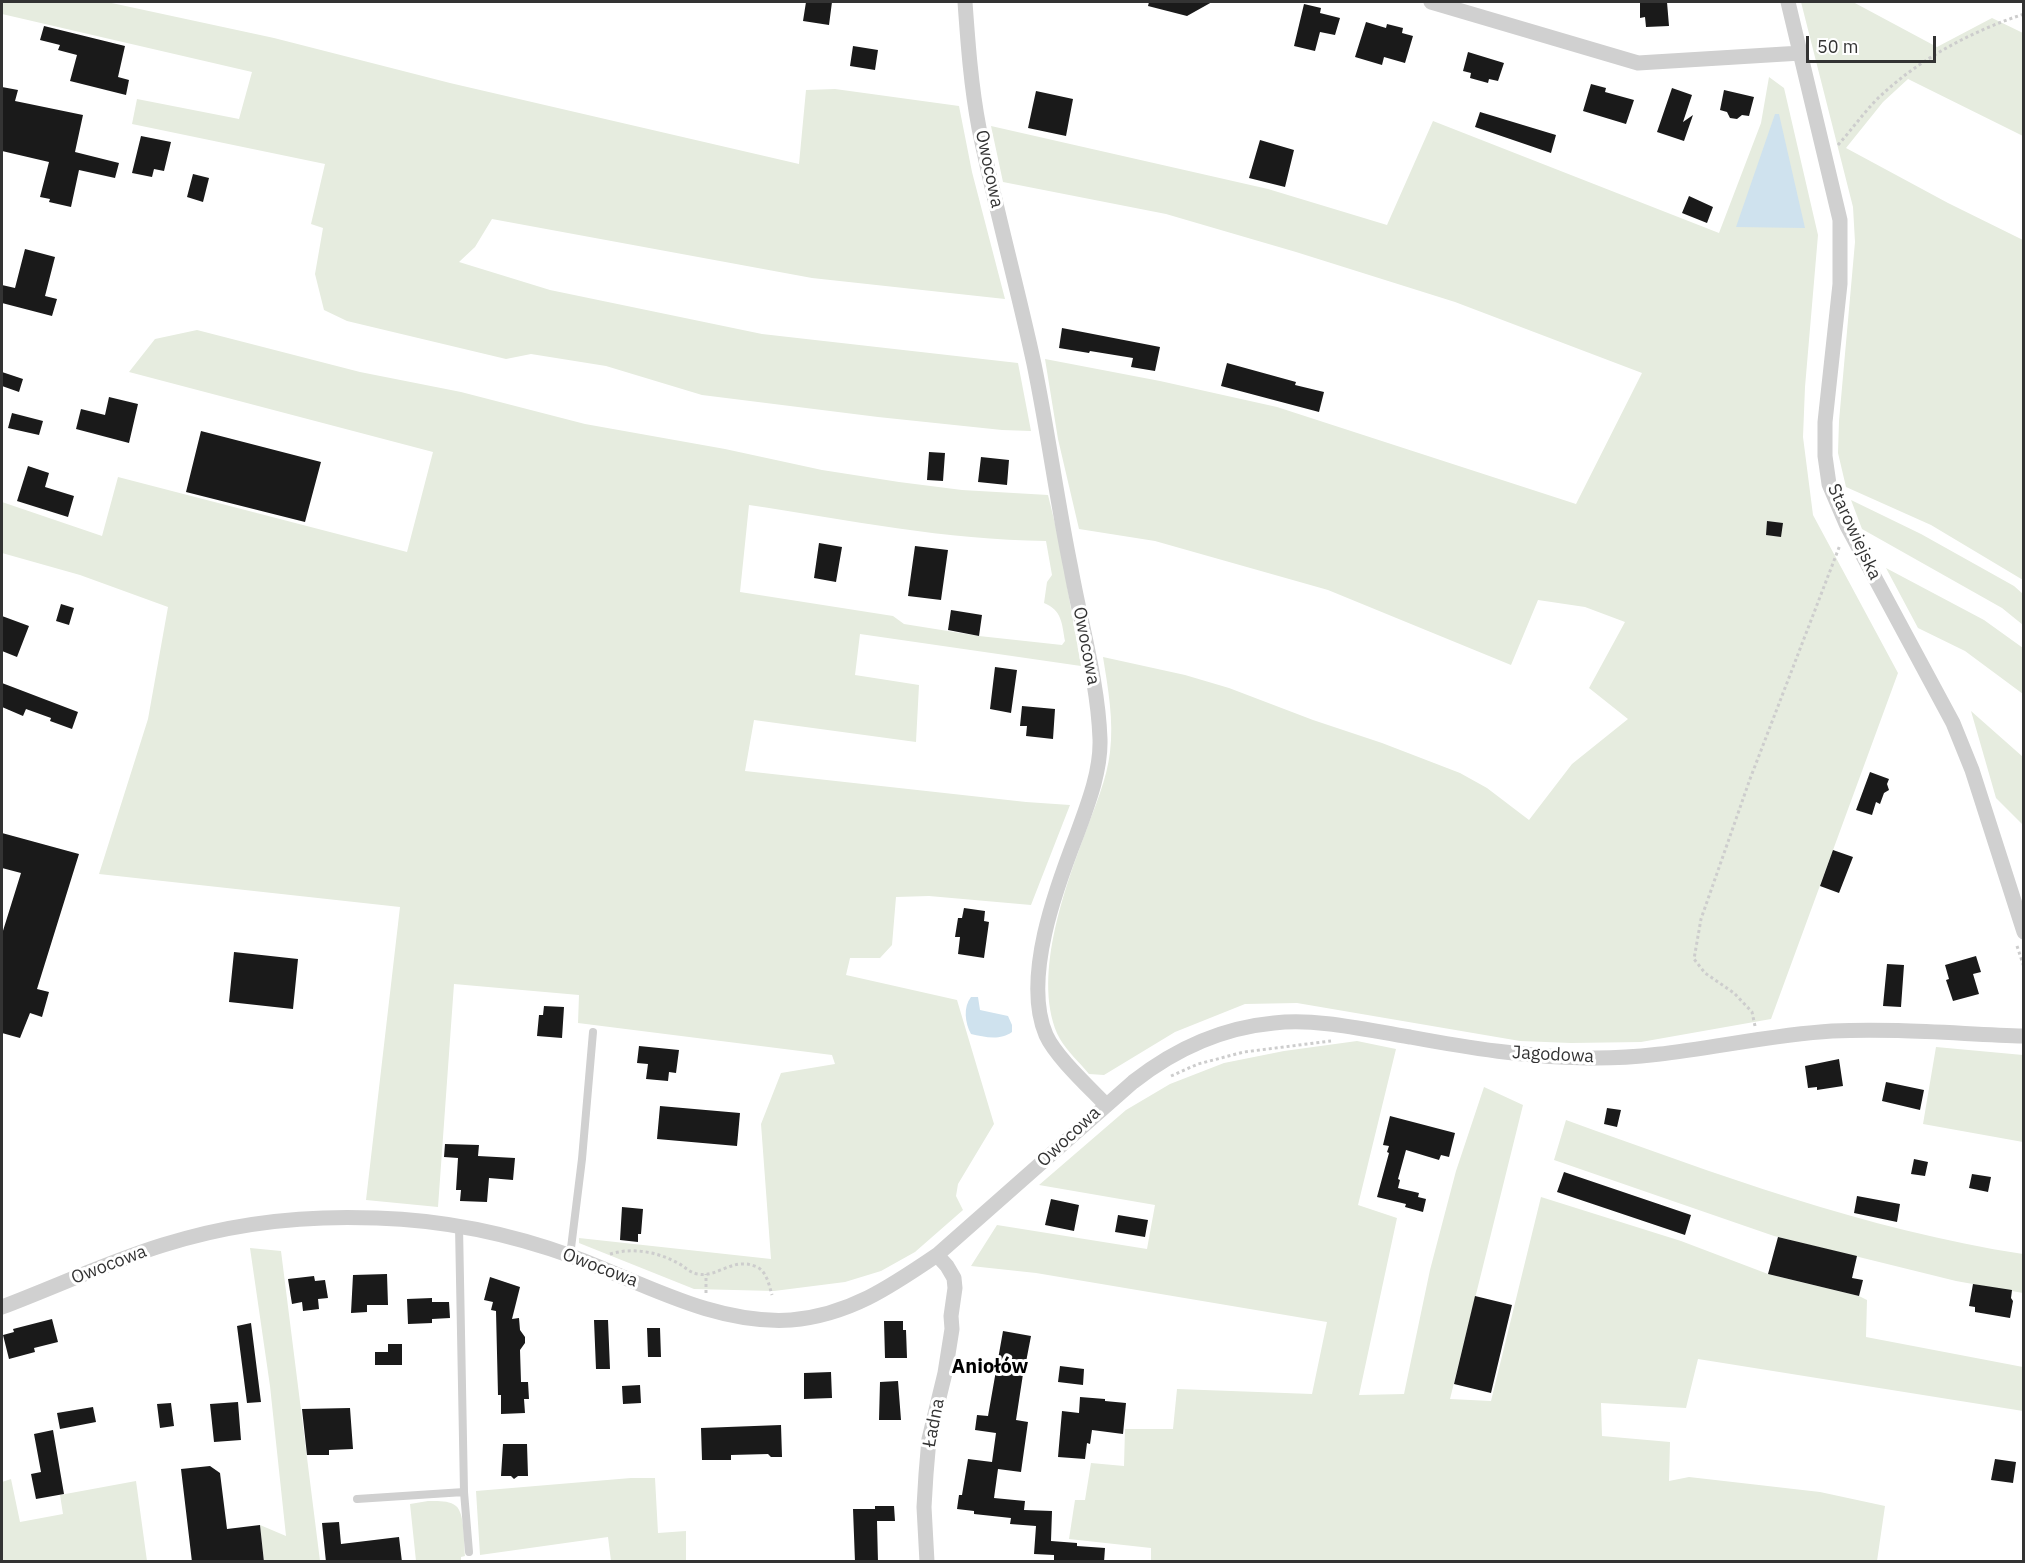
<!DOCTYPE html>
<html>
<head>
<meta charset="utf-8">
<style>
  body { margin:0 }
  #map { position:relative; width:2025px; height:1563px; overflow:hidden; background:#fff; font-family:"IBM Plex Sans",sans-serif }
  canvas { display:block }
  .frame { position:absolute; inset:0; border:3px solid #333; pointer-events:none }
  .scale { position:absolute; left:1806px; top:36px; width:130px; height:27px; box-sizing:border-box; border:3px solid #333; border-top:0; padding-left:8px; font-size:18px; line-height:21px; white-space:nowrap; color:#333; -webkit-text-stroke:4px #fff; paint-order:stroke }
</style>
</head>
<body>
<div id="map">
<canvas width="2025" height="1563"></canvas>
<div class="frame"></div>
<div class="scale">50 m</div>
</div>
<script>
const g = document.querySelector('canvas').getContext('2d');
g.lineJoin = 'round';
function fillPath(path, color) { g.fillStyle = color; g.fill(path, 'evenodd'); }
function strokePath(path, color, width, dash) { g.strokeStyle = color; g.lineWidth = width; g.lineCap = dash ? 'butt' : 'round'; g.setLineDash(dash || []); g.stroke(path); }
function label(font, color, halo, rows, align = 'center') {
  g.font = font + ' "IBM Plex Sans",sans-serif'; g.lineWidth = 6; g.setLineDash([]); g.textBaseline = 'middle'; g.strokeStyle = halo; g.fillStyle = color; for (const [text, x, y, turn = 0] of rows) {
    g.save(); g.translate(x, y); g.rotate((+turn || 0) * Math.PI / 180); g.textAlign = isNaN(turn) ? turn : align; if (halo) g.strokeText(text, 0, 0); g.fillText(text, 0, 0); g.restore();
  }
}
const green = new Path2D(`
  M2,2H107L274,38L450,83L799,164L806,90L835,89L959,106L972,172L1005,299L812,278L492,219L475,247L459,262L550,290L762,334L1018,363L1031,431L1002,430L878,417L702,395L606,366L531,354L506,359L347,321L324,310L315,274L323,228L311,224L325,164L132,124L137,99L239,119L252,72L2,14Z
  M1801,2H1853L1937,47L1992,18L2023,33V136L1908,79L1883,102L1846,148L1948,203L2023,240V580L1931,525L1846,487L1838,453L1839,421L1855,242L1853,207Z
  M1769,77L1784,88L1818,235L1805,387L1803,437L1813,515L1898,673L1771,1019L1641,1042L1571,1043L1520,1041L1297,1003L1245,1004L1175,1032L1104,1075L1089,1074C1080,1063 1067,1051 1060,1039C1030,982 1065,887 1086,831C1095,806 1107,779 1110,752C1114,721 1108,688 1103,657L1185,675L1229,688L1313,720L1382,743L1460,773L1487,788L1529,820L1572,764L1628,719L1589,688L1625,622L1585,607L1538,600L1511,665L1328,590L1155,541L1079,529L1058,439L1045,359L1160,381L1277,407L1576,504L1642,373L1455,302L1296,252L1166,214L1003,182L991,126L1268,189L1387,225L1433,121L1719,233L1761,123Z
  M197,330L360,372L461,392L585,424L725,449L822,470L899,482L962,490L1048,495L1059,540L1081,666L860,634L855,675L919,685L916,742L754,720L745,771L1026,802L1070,805L1031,905L929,896L896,897L892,945L880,958H850L846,975L957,1000L994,1124L958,1184L956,1196L963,1210L915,1252L881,1271L845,1282L774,1291L694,1289L579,1243V1238L771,1259L761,1124L781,1073L835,1064L832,1055L578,1023L579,995L454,984L438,1207L366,1200L400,907L99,874L148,719L168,607L80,575L2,553V502L102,536L118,477L407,552L433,452L129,372L155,339ZM749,505C848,520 946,540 1046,541L1052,575L1047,582L1044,603C1062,610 1062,624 1065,641L1062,645L979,636L904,624L893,616L740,592Z
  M1851,500L1921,534L2014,586L2023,594V625L2002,608L1862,529Z
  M1886,568L1984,620L2023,648V694L1965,651L1918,628Z
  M1971,711L2023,757V825L1996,798Z
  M1357,1041L1396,1049L1358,1205L1397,1218L1359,1395L1404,1394L1430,1270L1456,1171L1484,1087L1523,1105L1450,1399L1491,1401L1541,1197L1681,1241L1768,1274L1859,1296L1867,1300L1866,1337L2023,1367V1411L1698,1359L1686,1408L1601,1403L1602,1436L1670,1442L1669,1481L1689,1477L1820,1492L1885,1506L1877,1561H1151V1548L1069,1539L1075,1500H1085L1091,1463L1124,1466L1125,1429H1173L1177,1389L1312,1394L1327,1322L1036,1273L971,1266L997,1225L1147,1249L1155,1205L1039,1185L1126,1110L1170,1084L1224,1063L1284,1051Z
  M1936,1047L2023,1055V1142L1923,1124Z
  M1566,1120C1716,1174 1866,1230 2023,1254V1293L1956,1281L1774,1236L1554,1160Z
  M250,1248L281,1251L320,1561H264L260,1525L286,1536L270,1386Z
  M631,1478H655L658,1533L686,1531V1561H611L608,1537L480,1555L476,1491Z
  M11,1479L20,1522L63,1514L60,1495L136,1481L147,1561H2V1482Z
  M428,1501C436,1501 449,1500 456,1506C465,1513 464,1544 465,1556L461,1557V1561H416L410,1504Z`);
const water = new Path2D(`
  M1775,114H1779L1805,228L1736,227Z
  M971,997H978L980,1010L1008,1016L1012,1025V1032C1000,1041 984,1037 971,1034C965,1023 963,1007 971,997Z`);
const building = new Path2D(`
  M806,2H832L829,25L803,21Z
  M1149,2H1212L1187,16L1148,6Z
  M1645,2H1667L1669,26L1646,27L1645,17L1640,18V3Z
  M1304,4L1321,8L1320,13L1340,18L1335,35L1320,32L1315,51L1294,46Z
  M1366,22L1386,28L1387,24L1403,28L1402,33L1413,36L1405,63L1384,57L1382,65L1355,57Z
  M44,26L125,46L118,77L129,80L126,95L70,81L77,55L58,50L60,45L40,40Z
  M853,46L878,50L875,70L850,66Z
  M1468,52L1504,63L1498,81L1489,79L1488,83L1470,78L1471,73L1463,71Z
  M1591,84L1606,88L1605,92L1634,100L1626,124L1583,111Z
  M2,87L18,90L15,101L83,115L75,152L119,163L115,178L79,170L71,207L49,202L50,199L40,197L49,162L2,151Z
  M1672,88L1692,95L1683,122L1693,115L1684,141L1657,132Z
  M1724,90L1754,97L1749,116L1742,115L1737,119L1730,118L1727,112L1720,110Z
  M1036,91L1073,99L1066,136L1028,128Z
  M1480,112L1556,135L1551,153L1475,127Z
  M141,136L171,142L164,171L154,169L152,177L132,173Z
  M1260,140L1294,150L1285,187L1249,178Z
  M193,174L209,178L203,202L187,197Z
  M1689,196L1713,207L1707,223L1682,213Z
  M25,249L55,257L45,296L57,299L52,316L2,303V285L15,288Z
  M1062,328L1160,347L1155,371L1131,367L1133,358L1090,351L1089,353L1059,348Z
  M1227,363L1296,382L1295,385L1324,392L1319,412L1221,386Z
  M2,372L23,379L19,392L2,386Z
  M109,397L138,404L129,443L76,429L81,409L105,415Z
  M12,413L43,421L39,435L8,428Z
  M201,431L321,462L305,522L186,492Z
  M929,452L945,453L943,481L927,480Z
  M981,457L1009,460L1007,485L978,482Z
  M28,466L49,473L45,487L74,496L68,517L17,501Z
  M1767,521L1783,523L1781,537L1766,535Z
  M819,543L842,547L836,582L814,578Z
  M915,546L948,550L941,600L908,596Z
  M61,604L74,608L69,625L56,621Z
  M951,610L982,615L979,636L948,630Z
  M2,616L29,626L17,657L2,651Z
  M995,667L1017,670L1011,713L990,709Z
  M2,683L78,712L72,729L50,721L51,718L26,709L23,716L2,707Z
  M1022,706L1055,709L1053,739L1026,736L1027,726H1020Z
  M1870,772L1889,779L1887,784L1889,790L1884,793L1880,804L1876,802L1872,815L1856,810Z
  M2,833L79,854L37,989L49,992L42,1017L30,1013L20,1038L2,1033V934L21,873L2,868Z
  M1833,850L1853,857L1839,893L1820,886Z
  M964,908L985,911L984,921L989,922L984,958L958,954L960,937H955L958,918H962Z
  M234,952L298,959L293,1009L229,1002Z
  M1976,956L1981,972L1973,974L1979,994L1953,1001L1946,980L1949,979L1945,965Z
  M1887,964L1904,965L1901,1007L1883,1006Z
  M544,1006L564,1007L562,1038L537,1036L539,1015H543Z
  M639,1046L679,1050L676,1073L669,1072L668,1081L646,1079L648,1064L637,1063Z
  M1839,1059L1843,1086L1817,1090V1087L1808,1088L1805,1066Z
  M1886,1082L1924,1090L1920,1110L1882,1101Z
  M660,1106L740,1113L737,1146L657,1139Z
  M1607,1108L1621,1110L1617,1127L1604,1124Z
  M1390,1116L1455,1133L1449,1157L1441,1155L1439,1160L1406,1150L1398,1179L1400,1180L1398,1188L1419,1193L1418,1197L1426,1199L1423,1212L1405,1207L1406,1204L1377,1197L1389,1153L1387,1152L1389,1146L1383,1145Z
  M445,1144L479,1145L478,1156L515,1158L513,1180L489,1178L487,1202L460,1201L461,1190H456L458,1158L444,1157Z
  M1914,1159L1928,1162L1925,1176L1911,1174Z
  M1564,1172L1691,1215L1685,1235L1557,1192Z
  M1972,1174L1991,1177L1988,1192L1969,1188Z
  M1857,1196L1900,1204L1897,1222L1854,1213Z
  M1051,1199L1079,1205L1074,1231L1045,1225Z
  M622,1207L643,1209L641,1234H638V1242L620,1240Z
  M1118,1215L1148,1220L1145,1237L1115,1232Z
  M1778,1237L1857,1256L1852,1278L1863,1280L1859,1296L1768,1274Z
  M387,1274L388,1305H367V1312L351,1313L353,1275Z
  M314,1276L315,1281L325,1280L328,1298L318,1299L319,1309L303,1311L302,1302L292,1304L288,1279Z
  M490,1277L520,1287L512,1319L519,1318L520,1330L525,1337V1343L520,1350L521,1382H528L529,1399H524L525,1413L501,1414V1395H498L496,1311L491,1310L493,1302L484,1300Z
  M1973,1284L2012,1290L2011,1298L2013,1301L2010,1318L1975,1312V1307L1969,1306Z
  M1475,1296L1512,1305L1491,1393L1454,1384Z
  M432,1298V1302H449L450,1318L432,1319V1323L408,1324L407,1299Z
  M52,1319L58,1342L34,1348L35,1352L9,1359L3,1335L14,1332L13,1329Z
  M594,1320H608L610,1369H596Z
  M884,1321H903V1330H906L907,1358H885Z
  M251,1323L261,1402L247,1403L237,1326Z
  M647,1328H660L661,1357H648Z
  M1003,1331L1031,1336L1026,1362L1025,1361L1016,1420L1028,1422L1021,1472L998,1469L994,1498L1025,1501L1024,1510L1052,1511L1051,1541L1077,1543V1546L1105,1548L1104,1562L1054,1561V1555L1034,1554L1036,1526L1010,1524L1011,1518L974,1514V1511L957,1509L959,1495H962L968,1459L992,1462L996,1433L975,1430L977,1415L988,1416Z
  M388,1344H402V1365H375V1352H388Z
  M1060,1366L1084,1369L1083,1385L1058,1382Z
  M831,1372L832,1398L804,1399V1373Z
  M898,1381L901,1420H879L880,1382Z
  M640,1385L641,1403L623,1404L622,1386Z
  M1080,1397L1105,1399V1401L1126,1403L1123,1434L1092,1430L1090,1444L1087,1443L1085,1459L1058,1457L1062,1411L1079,1413Z
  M238,1402L241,1440L214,1442L210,1404Z
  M171,1403L174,1426L160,1428L157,1404Z
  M93,1407L96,1422L60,1429L57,1413Z
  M350,1408L353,1449L329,1450V1455H307L302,1409Z
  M781,1425L782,1457H771L768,1454L731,1455V1460H702L701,1428Z
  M53,1430L64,1494L36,1499L31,1474L41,1472L34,1434Z
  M503,1444H527L528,1476H518L514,1479L511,1476H501Z
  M1995,1459L2016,1462L2013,1483L1991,1480Z
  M210,1466L220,1473L227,1529L260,1525L264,1562H192L181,1469Z
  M875,1506H894L895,1521H877L878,1562H855L853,1509H875Z
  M339,1522L341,1544L399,1537L402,1562H326L322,1523Z`);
const path = new Path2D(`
  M1838,145C1854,127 1869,105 1887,90C1925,56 1975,30 2024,14
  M2017,946L2024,967
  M1755,1026L1752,1012L1734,993L1705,973L1694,959L1701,919L1750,779L1840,545
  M1171,1076L1198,1064L1244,1052L1331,1041
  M610,1254C633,1247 657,1252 678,1263C685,1267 690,1273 698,1274C718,1278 733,1256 757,1267C767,1272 769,1285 772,1295
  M706,1293V1274`);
const lane = new Path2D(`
  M459,1226L464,1492L469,1552
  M570,1256L582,1159L593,1032
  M357,1499L464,1492`);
const street = new Path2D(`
  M965,2C968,44 971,86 979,128C995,207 1017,285 1034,364C1048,432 1057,501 1071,569C1081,625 1098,682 1100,739C1101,771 1088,804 1077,834C1056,888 1022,979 1046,1035C1056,1057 1089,1087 1106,1105
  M1431,2L1638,63L1801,53
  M1788,2L1840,220V284L1825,422V456L1829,484L1847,526L1953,723L1972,770L2024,932
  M2,1307C55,1287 108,1262 163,1245C232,1223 305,1215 377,1218C444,1220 511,1234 574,1257C643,1283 715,1325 791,1320C849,1315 890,1287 937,1255L1133,1082C1175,1049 1220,1028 1274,1023C1318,1018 1366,1030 1410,1037C1469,1048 1527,1057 1587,1058C1669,1060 1750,1036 1832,1031C1895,1028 1960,1034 2024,1036
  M927,1562L924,1507L926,1474L929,1439L945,1373L952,1329L951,1316L955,1288L954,1278L947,1266L937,1255`);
const streetNames = [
  ["Owocowa",989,169,78],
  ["Starowiejska",1854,532,65],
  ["Owocowa",1086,646,79],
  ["Jagodowa",1553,1055,3],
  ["Owocowa",1069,1137,-43],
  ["Owocowa",109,1265,-21],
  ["Owocowa",600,1268,21],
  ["Ładna",934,1423,-79]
];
const neighbourhoodNames = [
  ["Aniołów",990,1367]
];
fillPath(green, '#e6ecdf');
fillPath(water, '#cfe2ee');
fillPath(building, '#1a1a1a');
strokePath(path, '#cdcdcd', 3, [3, 3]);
strokePath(lane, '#d0d0d0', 8);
strokePath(street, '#d0d0d0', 15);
label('18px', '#333', '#fff', streetNames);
label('bold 20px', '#000', '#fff', neighbourhoodNames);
</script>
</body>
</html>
